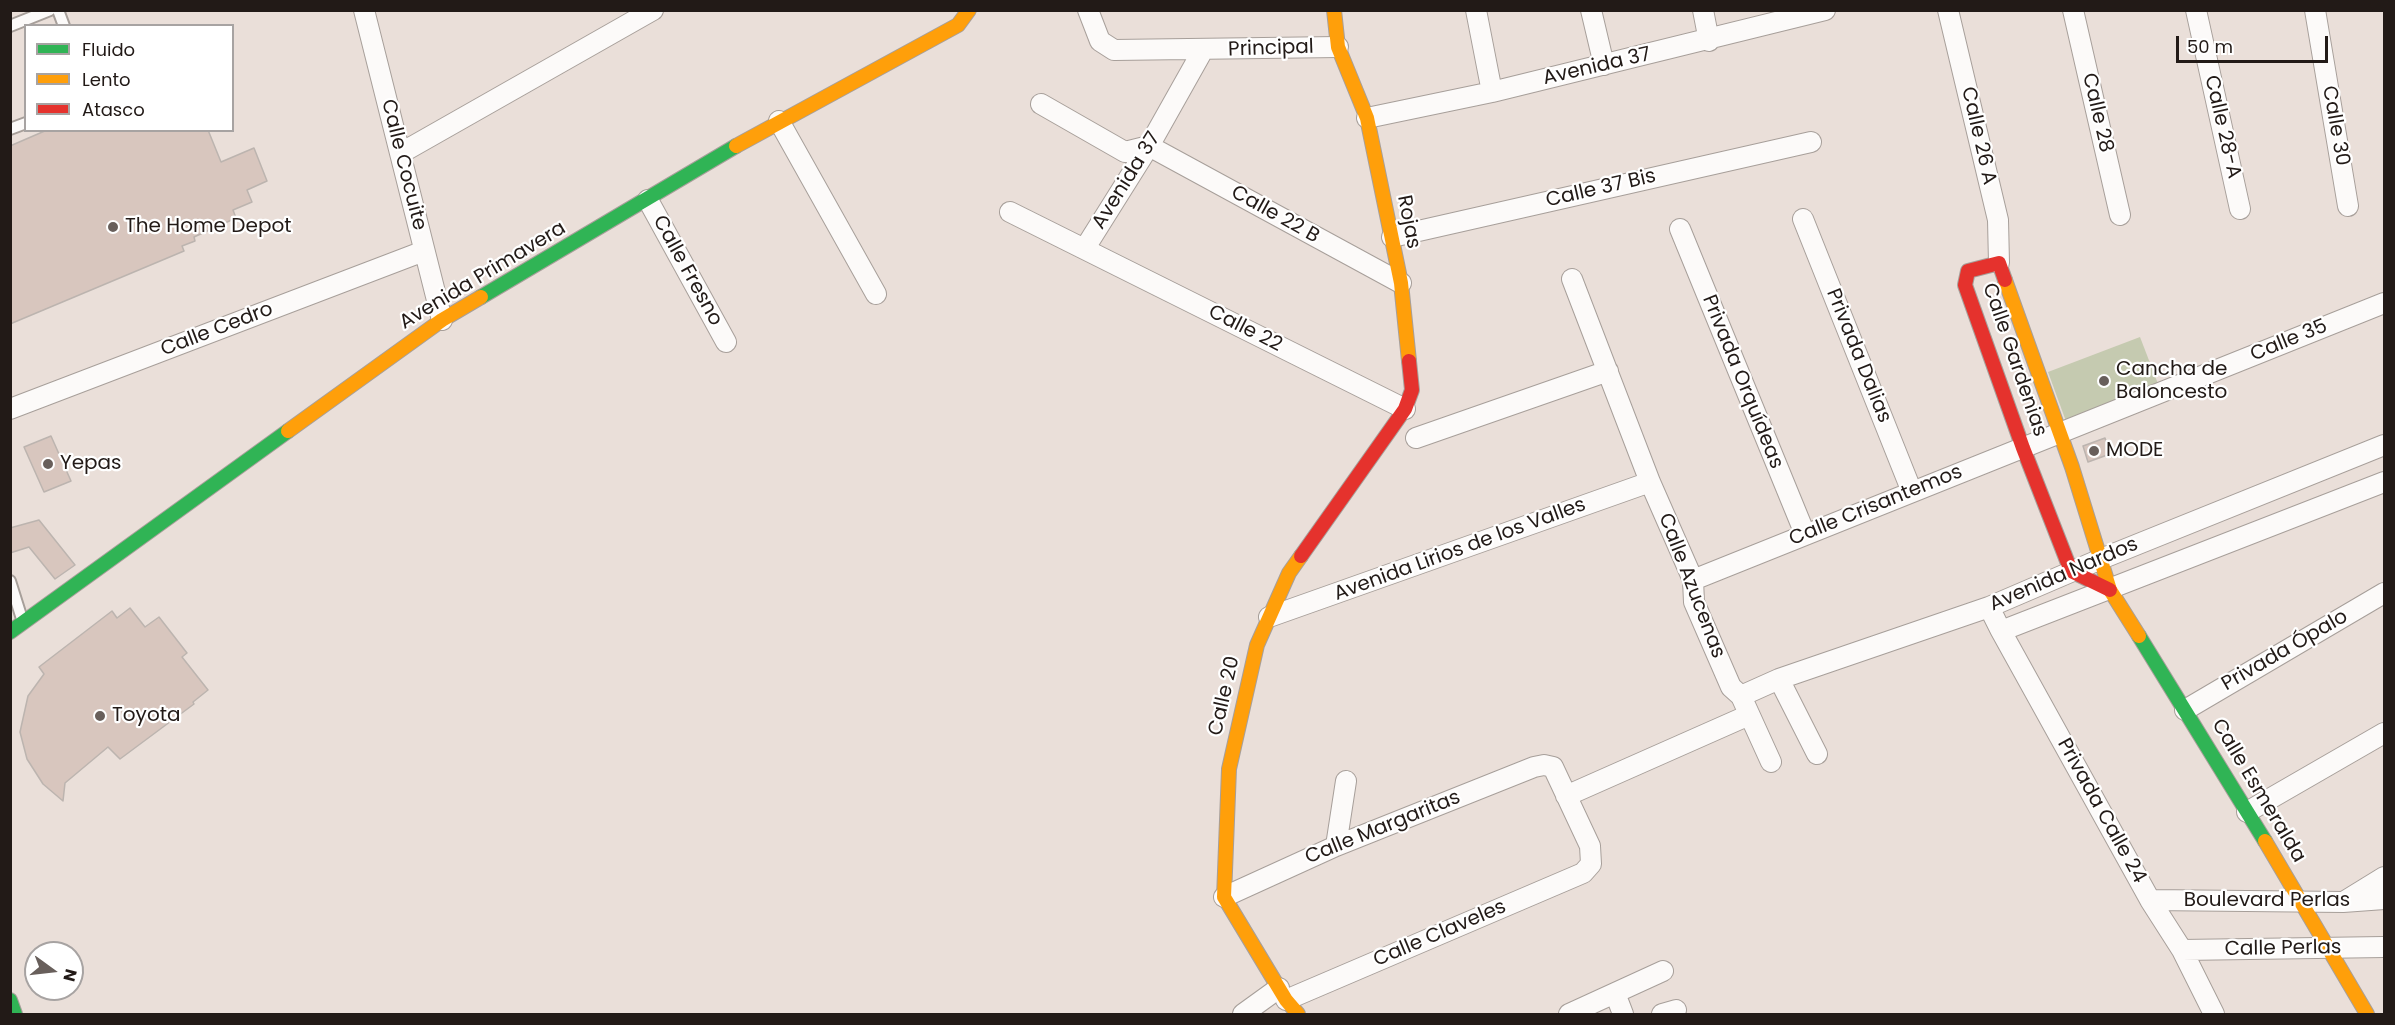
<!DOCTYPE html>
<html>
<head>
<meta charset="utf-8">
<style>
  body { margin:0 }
  #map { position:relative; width:2395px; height:1025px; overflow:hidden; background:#eadfd9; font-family:Poppins,sans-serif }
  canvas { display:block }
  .frame { position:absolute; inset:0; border:12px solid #221a17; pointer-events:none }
  .legend { position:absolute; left:24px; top:24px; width:210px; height:108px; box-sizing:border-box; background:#fff; border:2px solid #a7a3a2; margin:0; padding:8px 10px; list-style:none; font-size:18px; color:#221a17 }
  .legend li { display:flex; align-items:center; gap:12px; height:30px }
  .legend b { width:30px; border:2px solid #a7a3a2 }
  .north { position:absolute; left:24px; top:941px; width:60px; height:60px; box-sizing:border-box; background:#fff; border:2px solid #a7a3a2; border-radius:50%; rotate:105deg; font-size:16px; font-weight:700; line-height:24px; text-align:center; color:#221a17 }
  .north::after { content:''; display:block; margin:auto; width:21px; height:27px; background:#685f5b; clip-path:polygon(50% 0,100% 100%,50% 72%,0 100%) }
  .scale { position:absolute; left:2176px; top:36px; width:152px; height:27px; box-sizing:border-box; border:3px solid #221a17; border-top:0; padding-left:8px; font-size:18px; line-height:21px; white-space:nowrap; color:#221a17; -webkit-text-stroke:4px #fff; paint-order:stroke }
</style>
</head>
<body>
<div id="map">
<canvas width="2395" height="1025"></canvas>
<div class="frame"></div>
<ul class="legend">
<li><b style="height:8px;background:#30b455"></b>Fluido</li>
<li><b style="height:8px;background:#ff9f0a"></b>Lento</li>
<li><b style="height:8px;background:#e5322d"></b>Atasco</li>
</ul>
<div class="north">N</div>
<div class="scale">50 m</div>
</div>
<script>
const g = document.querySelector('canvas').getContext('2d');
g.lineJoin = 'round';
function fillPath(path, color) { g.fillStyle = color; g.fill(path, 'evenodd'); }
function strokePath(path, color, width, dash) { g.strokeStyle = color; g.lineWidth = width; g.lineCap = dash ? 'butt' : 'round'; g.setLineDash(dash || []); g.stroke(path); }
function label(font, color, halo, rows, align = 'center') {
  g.font = font + ' Poppins,sans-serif'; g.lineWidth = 4.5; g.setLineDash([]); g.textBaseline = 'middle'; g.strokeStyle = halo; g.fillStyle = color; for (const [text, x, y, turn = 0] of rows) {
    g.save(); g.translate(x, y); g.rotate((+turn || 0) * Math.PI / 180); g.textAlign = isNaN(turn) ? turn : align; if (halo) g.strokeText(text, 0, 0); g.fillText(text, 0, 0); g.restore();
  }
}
const green = new Path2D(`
  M2140,337L2160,389L2067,424L2048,372Z`);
const building = new Path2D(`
  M47,130H208L221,162L254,148L267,181L247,190L252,202L233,210L236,218L194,237L195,241L182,246L184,251L10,324V146Z
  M51,436L71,481L44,492L24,447Z
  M2105,438L2110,454L2088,462L2083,446Z
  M39,520L75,565L55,579L29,547L10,553V528Z
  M130,608L145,627L159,617L187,653L182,657L208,690L193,702L194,704L120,759L108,747L65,783L63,801L43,784L27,759L20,732L28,696L44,674L39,667L112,611L117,618Z`);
const lane = new Path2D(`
  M58,10L64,26
  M10,26L50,10
  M10,129L26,123
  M10,581L22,619`);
const street = new Path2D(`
  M364,10L442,320
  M1088,10L1100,41L1114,50L1338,47
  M1476,10L1492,92
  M1591,10L1604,65
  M1703,10L1709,41
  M1948,10L1998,220L1999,263
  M2073,10L2120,215
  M2196,10L2240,209
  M2315,10L2348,206
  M1041,104L1125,152L1149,146L1401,283
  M1367,118L1492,92L1825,10
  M779,121L876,294
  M401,153L653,10
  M648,200L726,342
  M1010,212L1405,409
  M1803,219L1912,492
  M1680,229L1805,534
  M1392,237L1811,142
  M1085,248L1149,146L1203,50
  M1572,279L1650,482L1693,580L1694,602L1731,687L1741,696L1771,762
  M10,409L424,251
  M1416,438L1608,371
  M1693,580L2384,303
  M1989,607L2001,631L2150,900L2182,950L2214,1014
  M1269,617L1650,482
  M2001,631L2384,482
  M1779,679L1817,754
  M1741,696L1779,679L1989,607L2101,559L2384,445
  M2185,710L2384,593
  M1566,796L1749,715
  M2247,812L2384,733
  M1336,846L1346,781
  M1224,897L1336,846L1534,767L1544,765L1553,767L1590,846L1591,864L1583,873L1286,1000
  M2150,900L2343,902L2384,899
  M2345,901L2384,877
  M2182,950L2384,947
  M1615,993L1623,1014
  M1243,1014L1279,988
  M1569,1014L1663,971
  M1662,1014L1676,1010`);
const fast = new Path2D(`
  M481,297L736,146
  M10,632L288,431
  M2139,636L2265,841
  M10,1000L15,1014`);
const slow = new Path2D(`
  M1334,10L1338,47L1367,118L1401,283L1409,361
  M736,146L958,25L969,10
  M2005,280L2072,467L2110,590L2139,636
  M288,431L442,320L481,297
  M2265,841L2367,1014
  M1298,1014L1286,1000L1224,897L1229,769L1257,645L1289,573L1301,556`);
const jam = new Path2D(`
  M2005,280L1999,263L1968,271L1965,285L2023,448L2071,571L2110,590
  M1301,556L1405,409L1412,390L1409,361`);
const markers = [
  [113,227,6,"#685f5b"],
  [2104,381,6,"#685f5b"],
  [2094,451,6,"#685f5b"],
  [48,464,6,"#685f5b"],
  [100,716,6,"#685f5b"]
];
const streetNames = [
  ["Principal",1271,49,-2],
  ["Avenida 37",1597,67,-13],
  ["Calle 28",2097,113,77],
  ["Calle 30",2335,126,80],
  ["Calle 28-A",2222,127,77],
  ["Calle 26 A",1978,136,77],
  ["Calle Cocuite",403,165,76],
  ["Avenida 37",1127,181,-58],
  ["Calle 37 Bis",1601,189,-13],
  ["Calle 22 B",1275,215,29],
  ["Rojas",1408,222,79],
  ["Calle Fresno",687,271,61],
  ["Avenida Primavera",483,276,-31],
  ["Calle 22",1245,329,27],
  ["Calle Cedro",217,330,-21],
  ["Calle 35",2289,341,-22],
  ["Privada Dalias",1858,356,68],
  ["Calle Gardenias",2014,360,71],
  ["Privada Orquídeas",1742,382,68],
  ["Calle Crisantemos",1876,506,-22],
  ["Avenida Lirios de los Valles",1460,550,-20],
  ["Avenida Nardos",2064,575,-23],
  ["Calle Azucenas",1691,586,69],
  ["Privada Ópalo",2285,651,-30],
  ["Calle 20",1225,696,-77],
  ["Calle Esmeralda",2258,791,59],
  ["Privada Calle 24",2101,811,61],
  ["Calle Margaritas",1383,828,-22],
  ["Boulevard Perlas",2267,901],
  ["Calle Claveles",1440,934,-23],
  ["Calle Perlas",2283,949,-1]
];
const poiNames = [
  ["The Home Depot",125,227],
  ["Cancha de",2116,370],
  ["Baloncesto",2116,393],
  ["MODE",2106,451],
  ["Yepas",60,464],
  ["Toyota",112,716]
];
fillPath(green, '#c5cab0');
fillPath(building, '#d8c6be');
strokePath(building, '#bcb4af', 1.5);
strokePath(lane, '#a79f9a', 14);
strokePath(street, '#a79f9a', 22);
strokePath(fast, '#a79f9a', 16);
strokePath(slow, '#a79f9a', 16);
strokePath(jam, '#a79f9a', 16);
strokePath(lane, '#fcfaf9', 10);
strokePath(street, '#fcfaf9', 20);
strokePath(fast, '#30b455', 14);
strokePath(slow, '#ff9f0a', 14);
strokePath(jam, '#e5322d', 14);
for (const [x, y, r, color] of markers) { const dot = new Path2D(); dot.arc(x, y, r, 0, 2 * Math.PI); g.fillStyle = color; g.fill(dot); strokePath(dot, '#fff', 2); }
label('20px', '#221a17', '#fff', streetNames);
label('20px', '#221a17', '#fff', poiNames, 'left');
</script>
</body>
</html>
